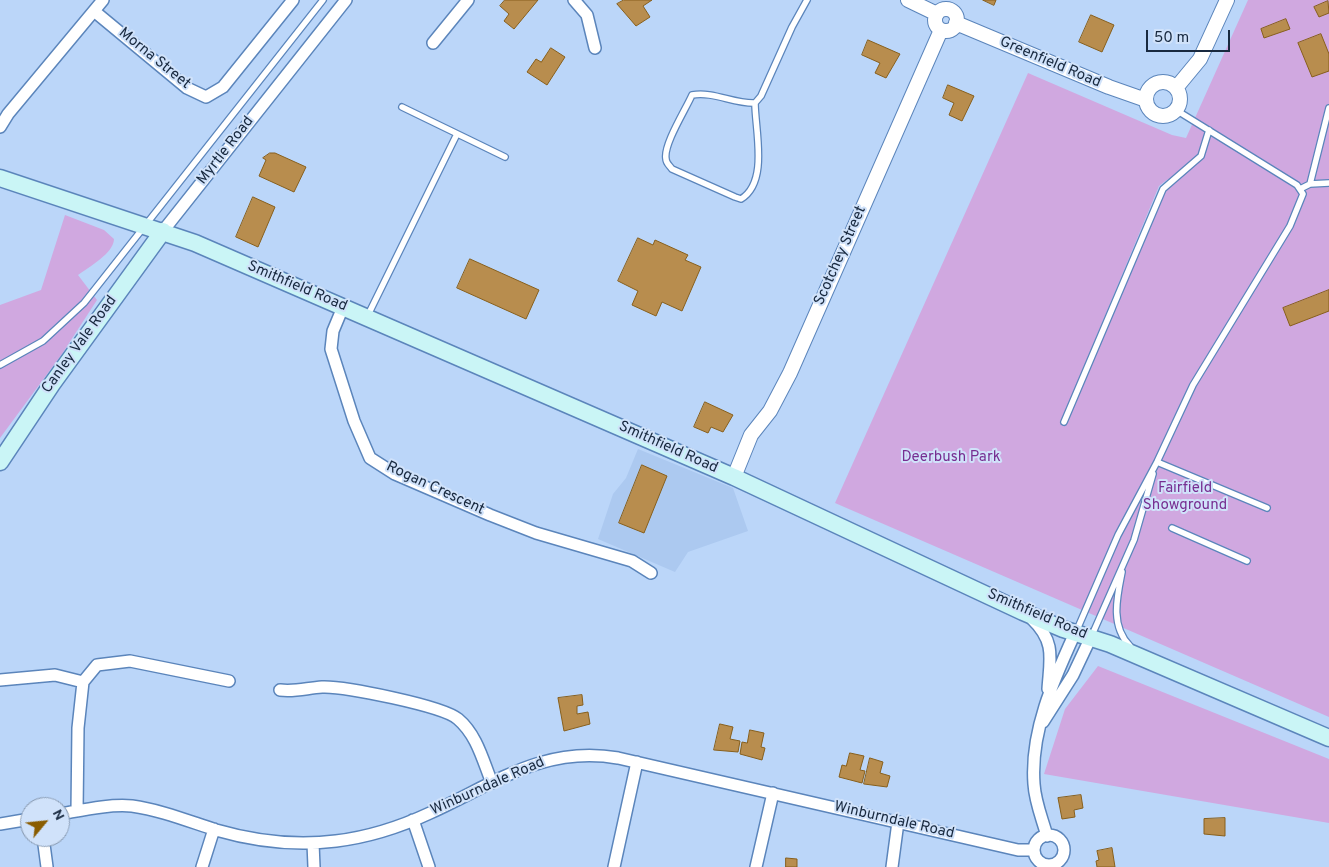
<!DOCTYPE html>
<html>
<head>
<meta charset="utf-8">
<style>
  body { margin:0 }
  #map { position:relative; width:1329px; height:867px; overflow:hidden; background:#bbd6f9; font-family:Overpass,sans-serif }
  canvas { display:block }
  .north { position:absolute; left:20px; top:797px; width:50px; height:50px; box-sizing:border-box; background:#d0e2fa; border:1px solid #8698af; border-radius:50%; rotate:62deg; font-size:14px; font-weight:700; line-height:20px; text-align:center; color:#18293f }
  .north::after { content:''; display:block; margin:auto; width:18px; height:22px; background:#895c00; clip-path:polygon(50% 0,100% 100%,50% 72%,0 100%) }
  .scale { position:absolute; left:1146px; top:30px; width:84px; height:22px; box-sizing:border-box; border:2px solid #18293f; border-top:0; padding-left:6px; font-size:15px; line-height:18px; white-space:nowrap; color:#18293f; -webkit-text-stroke:4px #d0e2fa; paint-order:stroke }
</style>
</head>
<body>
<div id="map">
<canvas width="1329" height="867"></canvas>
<div class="north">N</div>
<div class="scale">50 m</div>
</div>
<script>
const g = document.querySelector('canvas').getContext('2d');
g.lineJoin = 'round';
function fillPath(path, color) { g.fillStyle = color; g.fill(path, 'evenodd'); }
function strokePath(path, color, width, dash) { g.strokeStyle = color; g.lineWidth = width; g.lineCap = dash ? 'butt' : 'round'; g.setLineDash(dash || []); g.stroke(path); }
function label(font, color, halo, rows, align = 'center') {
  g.font = font + ' Overpass,sans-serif'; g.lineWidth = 4; g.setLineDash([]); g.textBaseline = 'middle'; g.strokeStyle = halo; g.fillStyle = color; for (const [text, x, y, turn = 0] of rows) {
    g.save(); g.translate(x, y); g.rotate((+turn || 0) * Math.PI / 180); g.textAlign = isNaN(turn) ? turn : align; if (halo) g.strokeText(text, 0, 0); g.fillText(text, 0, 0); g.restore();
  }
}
const built = new Path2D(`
  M638,449L733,488L748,531L688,552L675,572L598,539L613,494L626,478Z`);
const green = new Path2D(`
  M1248,0H1329V717L835,503L1028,73L1172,135L1186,138ZM1168,179L1080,376L1159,186Z
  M65,215L104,230L114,239C114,253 89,267 78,275L97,300L62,354L0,438V305L41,290Z
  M1098,666L1329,759V823L1044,774L1065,709Z`);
const building = new Path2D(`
  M505,0H538L514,29L504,21L509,14L500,6Z
  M624,0H652L643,6L650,17L636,26L617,4Z
  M983,0H996L994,5Z
  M1328,1L1329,13L1319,17L1314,7Z
  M1091,15L1114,25L1102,52L1079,42Z
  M1286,19L1290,29L1264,38L1261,29Z
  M1321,34L1329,54V71L1312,77L1298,43Z
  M868,40L900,54L886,78L875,73L880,63L862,55Z
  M551,48L565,57L547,85L527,72L536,59L541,62Z
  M948,85L974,96L962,121L949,115L954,103L943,98Z
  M270,153H275L306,167L294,192L259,176L266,160L263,158Z
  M253,197L275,207L258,247L236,237Z
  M638,238L653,245L655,240L688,255L685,260L701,267L682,311L662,302L656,316L632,305L638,291L618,281Z
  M470,259L539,290L526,319L457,288Z
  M1329,290V311L1290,326L1283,308Z
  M705,402L733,415L723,432L711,427L708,433L694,427Z
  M642,465L667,476L644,533L619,523Z
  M582,695L583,705L577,706V714L588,712L590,724L564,731L558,698Z
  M720,724L733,727L730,739L740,741L738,752L714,750Z
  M750,730L764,733L761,747L765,748L762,760L740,754L742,742L747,743Z
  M850,753L864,756L860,770L865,771L862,783L839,777L842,765L846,766Z
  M870,758L883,762L880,773L890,776L887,787L864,784Z
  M1081,795L1083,808L1074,810L1075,817L1062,819L1058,798Z
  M1225,818V836L1204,834V819Z
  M1112,848L1115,867H1097L1096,861L1099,860L1097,851Z
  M786,858L797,859V867H786Z`);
const service = new Path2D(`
  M755,103C755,130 769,182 741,199L735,197L672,169C669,165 666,163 666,159C663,145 686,109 692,95C713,91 734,104 755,103L761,96L792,27L807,0
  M402,107L505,157
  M1310,184L1329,108
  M1300,189L1310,184L1329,183
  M368,315L457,134
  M0,365L43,341L84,303L323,0
  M1064,422L1163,189L1201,156L1209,130
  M1157,462L1267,508
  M1172,528L1247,561
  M1122,572C1117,597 1110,626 1130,646
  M1076,632L1118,535L1157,462L1193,385L1290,226L1303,194L1297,185L1176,110
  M1092,635L1134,540L1153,474`);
const minor = new Path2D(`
  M574,0L587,15L595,48
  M94,11L187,88L206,97L223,87L293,0
  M433,43L468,0
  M0,127L8,114L103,0
  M163,231L346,0
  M343,307L333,331L331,349L354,421L370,458L395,474L490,515L536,533L632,561L651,573
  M1032,619C1056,642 1050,659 1048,689
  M0,680L55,675L83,682
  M280,690C295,692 307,688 322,687C344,686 443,706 458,719C477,735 483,761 492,783
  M1043,722L1073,675L1090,639
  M77,811L78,728L83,682L97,665L130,661L229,681
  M60,814C83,810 109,804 132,806C161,810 188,821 216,830C254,841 296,846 336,841C369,837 400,827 430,813C494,784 544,745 618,758L1018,850H1034
  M413,820L429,867
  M0,824L30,819
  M1034 850a15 15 0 1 1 30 0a15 15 0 1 1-30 0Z
  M1047,836C1042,818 1035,802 1034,784C1030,731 1054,679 1075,633
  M43,837L47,867
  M313,843L314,867
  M202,867L214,829
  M614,867L637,762
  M756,867L773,793
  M892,867L898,822`);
const tertiary = new Path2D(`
  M908,0L937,14
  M935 20a11 11 0 1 1 22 0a11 11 0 1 1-22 0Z
  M956,23L1109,87L1146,100
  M1146 99a17 17 0 1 1 34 0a17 17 0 1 1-34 0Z
  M1176,88L1200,59L1227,0
  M734,477L751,435L770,411L790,373L941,30`);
const secondary = new Path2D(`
  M0,178L195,243L734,477L1023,612L1063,629L1110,644L1329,738
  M0,462L52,384L163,231`);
const streetNames = [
  ["Morna Street",154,59,39],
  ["Greenfield Road",1050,63,23],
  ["Myrtle Road",226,151,-52],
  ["Scotchey Street",841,256,-66],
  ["Smithfield Road",297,287,23],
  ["Canley Vale Road",80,345,-54],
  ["Smithfield Road",668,448,24],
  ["Rogan Crescent",435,489,25],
  ["Smithfield Road",1037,615,23],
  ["Winburndale Road",488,787,-24],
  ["Winburndale Road",894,821,13]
];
const parkNames = [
  ["Deerbush Park",951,458],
  ["Fairfield",1185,489],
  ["Showground",1185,506]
];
fillPath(built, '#acc9f0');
fillPath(green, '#d0a8e0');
fillPath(building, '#b88d4e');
strokePath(building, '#875f1c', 1);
strokePath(service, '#5b85bb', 8);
strokePath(minor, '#5b85bb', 14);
strokePath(tertiary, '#5b85bb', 16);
strokePath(secondary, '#5b85bb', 19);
strokePath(service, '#fff', 5.5);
strokePath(minor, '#fff', 11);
strokePath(tertiary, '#fff', 14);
strokePath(secondary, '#caf5f6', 16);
label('15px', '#18293f', '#d0e2fa', streetNames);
label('15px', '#772e91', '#d0e2fa', parkNames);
</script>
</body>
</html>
